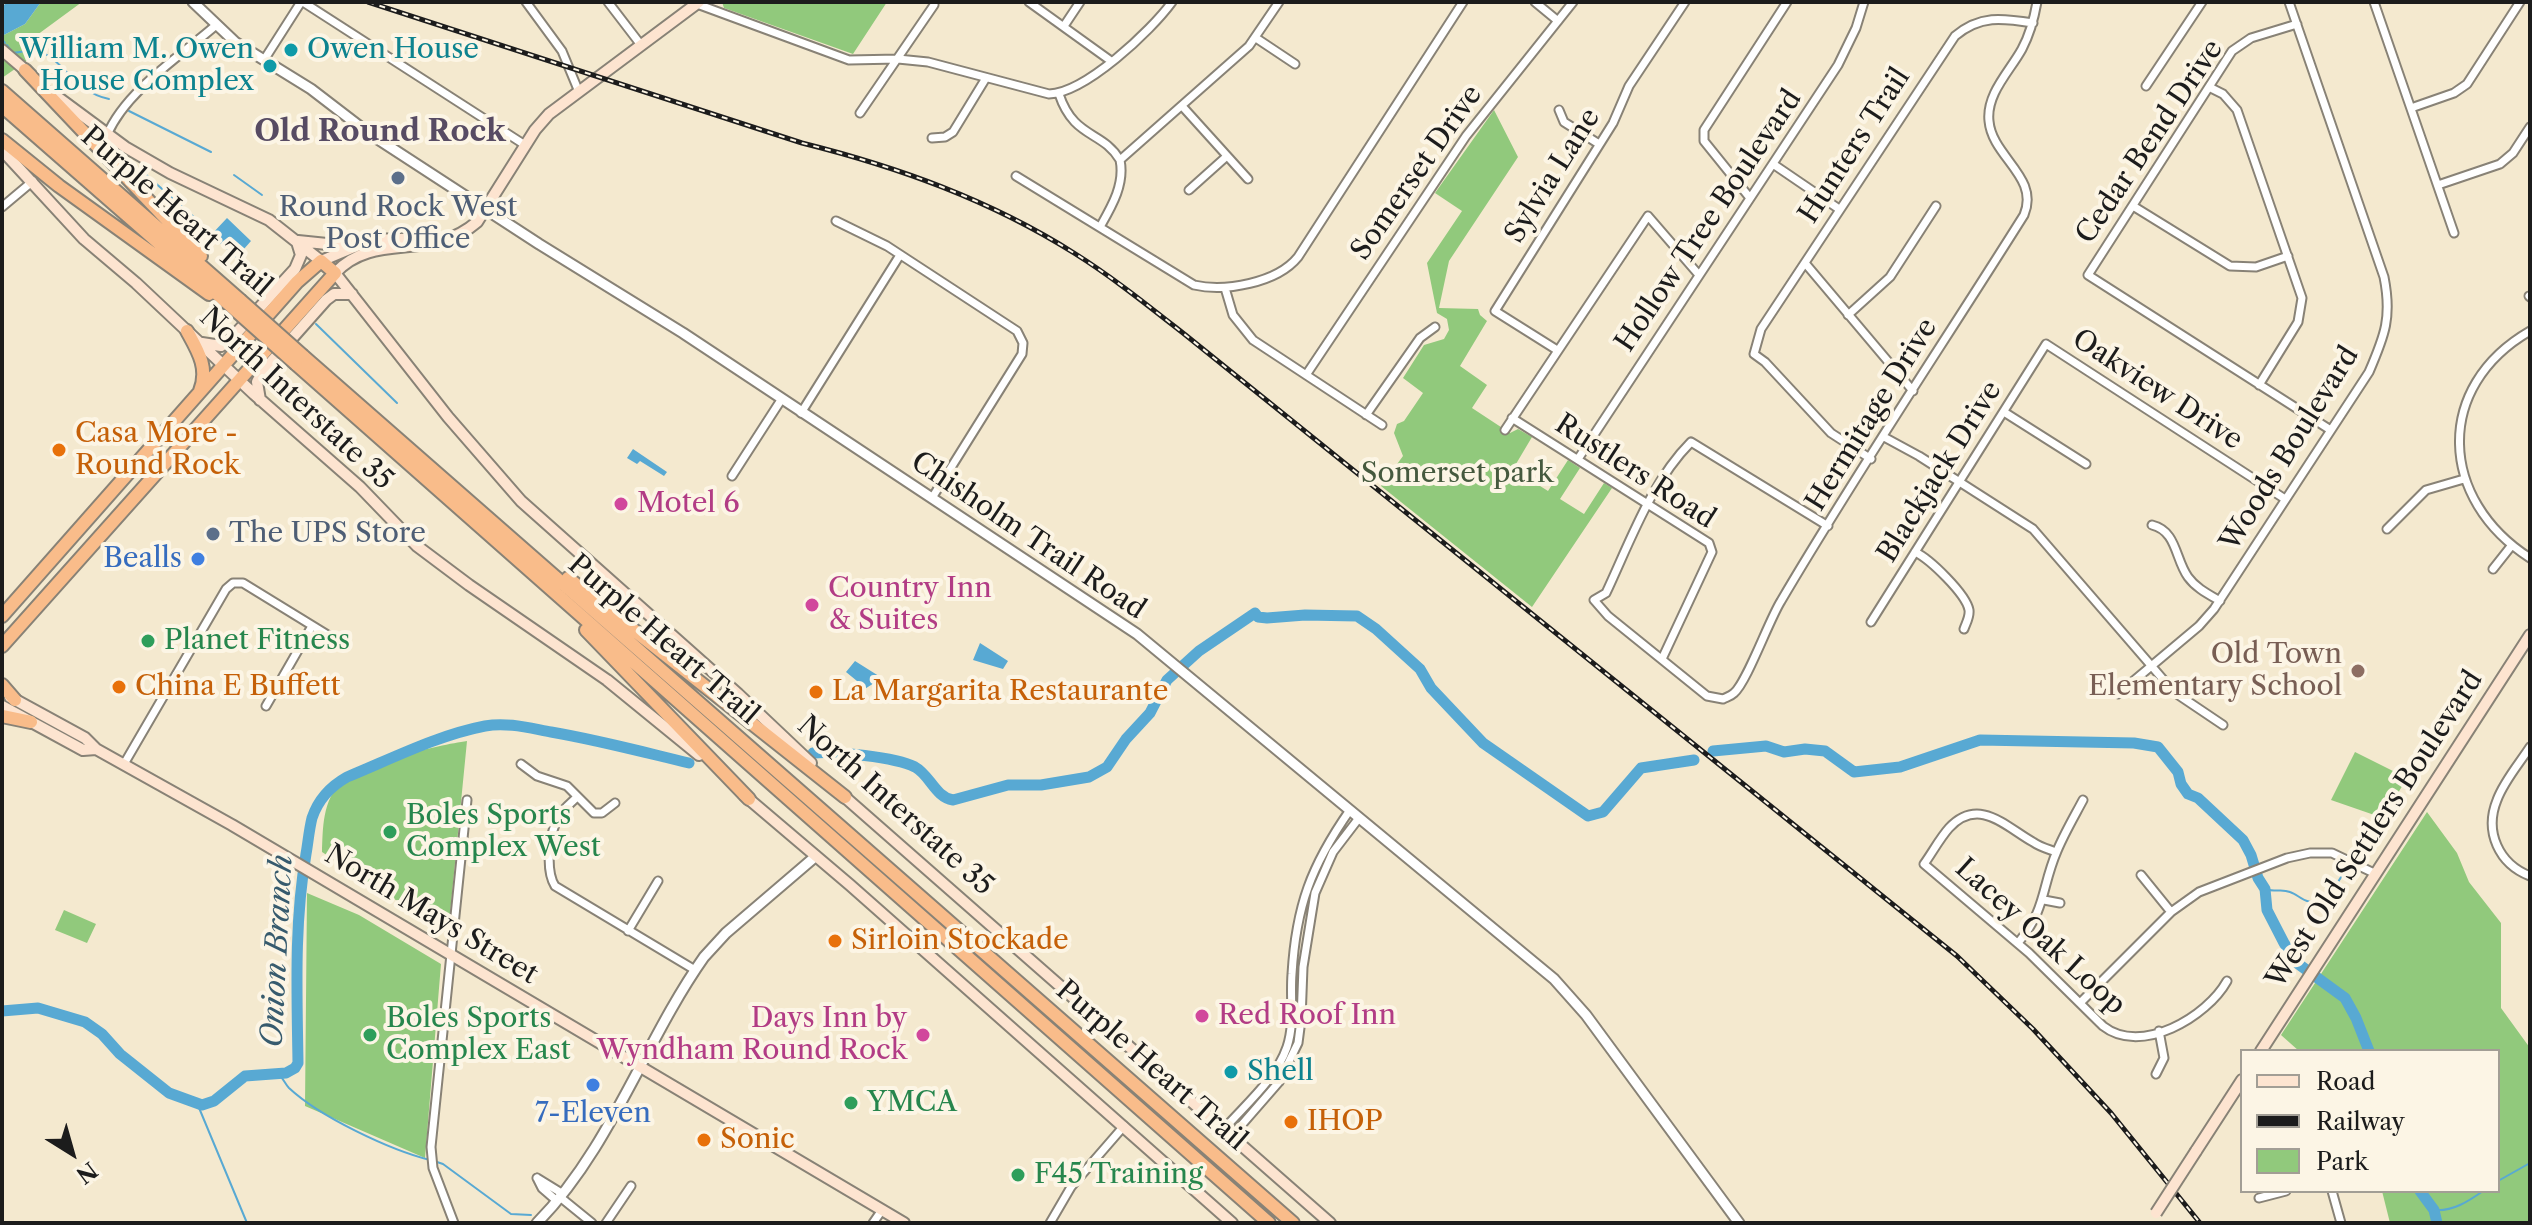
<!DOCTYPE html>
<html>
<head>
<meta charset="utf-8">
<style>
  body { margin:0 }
  #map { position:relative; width:2532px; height:1225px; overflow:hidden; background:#f4e9cf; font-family:"Libre Caslon Text",serif }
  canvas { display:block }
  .frame { position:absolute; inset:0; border:4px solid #1c1c1c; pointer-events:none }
  .legend { position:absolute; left:2240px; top:1049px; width:260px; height:144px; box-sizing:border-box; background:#fcf5e5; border:2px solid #a29e95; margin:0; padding:10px 14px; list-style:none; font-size:24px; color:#1c1c1c }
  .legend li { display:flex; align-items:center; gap:16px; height:40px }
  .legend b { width:40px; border:2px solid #a29e95 }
  .north { position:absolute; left:32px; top:1113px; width:80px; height:80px; -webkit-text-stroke:6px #fcf5e5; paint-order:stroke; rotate:143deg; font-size:22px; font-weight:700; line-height:32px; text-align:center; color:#1c1c1c }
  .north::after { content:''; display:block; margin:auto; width:28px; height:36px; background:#1c1c1c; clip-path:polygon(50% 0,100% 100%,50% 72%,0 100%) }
</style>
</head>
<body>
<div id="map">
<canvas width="2532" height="1225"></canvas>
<div class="frame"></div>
<ul class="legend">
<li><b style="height:10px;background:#fde4d0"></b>Road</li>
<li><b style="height:10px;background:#1c1c1c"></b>Railway</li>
<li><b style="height:22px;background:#91c97c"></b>Park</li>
</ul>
<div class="north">N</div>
</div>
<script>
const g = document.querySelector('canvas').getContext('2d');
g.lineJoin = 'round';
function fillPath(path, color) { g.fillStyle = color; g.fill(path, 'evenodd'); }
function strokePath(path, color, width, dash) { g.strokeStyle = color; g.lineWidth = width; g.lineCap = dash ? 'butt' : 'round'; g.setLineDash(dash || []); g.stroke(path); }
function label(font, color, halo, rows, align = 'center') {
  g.font = font + ' "Libre Caslon Text",serif'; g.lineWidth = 8; g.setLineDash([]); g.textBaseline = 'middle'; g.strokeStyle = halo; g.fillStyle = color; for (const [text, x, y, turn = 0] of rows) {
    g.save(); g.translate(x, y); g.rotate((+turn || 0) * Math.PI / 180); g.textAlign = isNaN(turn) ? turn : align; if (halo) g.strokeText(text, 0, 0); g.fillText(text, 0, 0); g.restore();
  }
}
const green = new Path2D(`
  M41,2H82L37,35L48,46L2,78V36L25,24Z
  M722,2H887L853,54L724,8Z
  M1494,110L1518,157L1449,261L1439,308L1478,309L1480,315L1487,321L1460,366L1487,385L1472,408L1510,433L1518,429L1532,437L1513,469L1548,491L1568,460L1580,468L1560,499L1584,514L1604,483L1612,488L1532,607L1381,486L1403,456L1394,433L1397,424L1404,421L1423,393L1403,378L1424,345L1444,339L1449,330L1447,319L1437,313L1427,263L1462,211L1435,193Z
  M467,741L448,934L322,852C323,829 322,800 342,782C362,763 438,745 467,741Z
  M2355,752L2407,778L2383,818L2331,800Z
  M2427,812L2457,853L2469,882L2501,923V1008L2530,1048V1223H2390L2382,1191H2498V1051H2299L2281,1035Z
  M307,893L359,915L441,964L425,1158L305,1106Z
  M64,910L96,924L87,943L55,930Z`);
const water = new Path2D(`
  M7,2H41L25,24L2,36V7Z
  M227,218L251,241L236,258L211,235Z
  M633,449L667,472L664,476L640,461L637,464L627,458Z
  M980,643L1008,661L1003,669L973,660Z
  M855,661L882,678L860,692L856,688L857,681L846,672Z`);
const stream = new Path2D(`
  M2,39L5,43
  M7,45L13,53C22,52 31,49 40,52C62,58 74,92 109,99
  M129,111L211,152
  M144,173L212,233
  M234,175L262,195
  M238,255L246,262
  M316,324L397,403
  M2355,849L2357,845
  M2265,889C2273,893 2281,888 2290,892C2296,894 2301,899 2307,901C2325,907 2338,883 2345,870
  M278,1073C283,1078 285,1084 289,1088C320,1117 390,1150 430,1160
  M197,1103L247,1223
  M437,1162L443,1164L511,1214L531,1215
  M2498,1181L2530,1163
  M2434,1210C2452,1212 2469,1201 2483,1191`);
const river = new Path2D(`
  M1713,751L1766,746L1784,752L1805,749L1825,751L1854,772L1900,767L1980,740L2134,743L2158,747L2178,772L2181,784L2188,794L2198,798L2243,840L2251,855L2258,878L2265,889L2267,910L2284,943L2297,963L2345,998L2356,1018L2369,1051
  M813,753C835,751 895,757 915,767C930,775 935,797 953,800L1008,785H1041L1089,777L1107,767L1126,739L1150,713L1167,680L1199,651L1255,613L1258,617L1267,618L1305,615L1357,616L1376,629L1420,669L1431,688L1483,743L1588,816L1603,812L1641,768L1694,760
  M2,1011L38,1008L85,1022L102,1034L120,1054L169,1093L202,1105L214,1101L245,1076L286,1073L295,1068L298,1063C297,993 294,924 306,854C308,843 309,830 312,818C318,800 331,786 347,777C391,759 438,735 485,726C507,722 529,728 551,732C598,740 643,752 689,763
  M2420,1191L2434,1210L2437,1223`);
const minor = new Path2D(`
  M303,2L525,145
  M526,2L562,51L579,92
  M608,2L641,45
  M1029,2L1111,61
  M1535,2L1558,21
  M2374,2L2454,233
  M697,4L849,60L898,59L928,62L1049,94C1085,93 1151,31 1172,2
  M2297,24L2251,38L2232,51L2088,275L2329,429
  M1064,26L1080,2
  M1256,38L1295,64
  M264,60L301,2
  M2146,86L2202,2
  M2209,87L2223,94L2237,110L2302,298L2298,322L2259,385
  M1059,94C1074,139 1102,130 1120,160
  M1182,106L1248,179
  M2411,108L2454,93L2467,84L2520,2
  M1559,110L1564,122L1599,144
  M860,113L934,5
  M107,135C126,91 179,57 215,26
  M932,138L945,137L953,132L986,78
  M1120,160L1249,46L1279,2
  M1773,164L1839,209
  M1016,176L1194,285C1225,292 1277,283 1298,257L1463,2
  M2438,185L2500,164L2513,153L2530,127
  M1189,190L1227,156
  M1750,198L1704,141V130L1787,2
  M2133,206L2230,266L2256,267L2288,256
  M2,207L33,181
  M836,221L887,246L1017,331L1023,343L1022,354L932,498
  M1100,227C1112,206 1125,184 1120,160
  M1805,263L1913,391
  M1225,288L1233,315L1253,340L1382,425
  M2529,296L2530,297
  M1848,315L1890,277L1936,206
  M2530,331C2433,387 2439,500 2530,558
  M1557,350L1495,311L1613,123L1629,86L1685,2
  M1306,375L1466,136L1573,2
  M2004,412L2086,464
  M801,413L900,255
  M1366,415L1420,338L1435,327
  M1512,418L1709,543L1712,552L1662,659
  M1505,430L1648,216L1699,275
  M1884,437L1919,456L2033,529L2174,692L2223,725
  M1578,459L1838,65L1856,28L1864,2
  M1871,459L1831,433L1765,362L1754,354L1761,329L1955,36C1980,15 2002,18 2033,23
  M732,476L781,400
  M2152,525C2177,531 2175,559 2188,577C2196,588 2208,594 2220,601
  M1828,526L1691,442C1651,482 1630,542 1606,593L1594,600L1608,616L1707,696L1723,699C1727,697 1731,696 1734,693C1747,682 1769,620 1781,601C1858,470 1943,344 2024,215C2040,177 1992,157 1989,121C1986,94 2010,71 2022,49C2030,34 2034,19 2037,2
  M2387,529L2426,490L2464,479
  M1915,552C1930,559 1966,594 1969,610C1970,617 1966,623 1964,629
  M2493,569L2512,545
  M1871,622L2046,344L2285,499
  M2118,694L2199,626L2214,609L2369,372C2385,335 2392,317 2384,277L2289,2
  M266,706L312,626
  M2530,747C2519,764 2504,781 2497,800C2484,832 2499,864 2530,876
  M124,764L226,589L233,583H243L339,642
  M521,764L537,776L567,786L594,813H602L615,803
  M577,797C571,803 563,809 559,816C549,833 545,870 555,886L695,970
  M2056,852C2048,849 2040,847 2033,842C2006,827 1979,796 1949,828C1940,838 1932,853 1924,864L2029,953L2103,1026C2141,1056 2207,1017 2227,981
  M2141,875L2171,912
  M2044,900L2060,903
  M628,931L658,881
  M2018,943C2047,908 2041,888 2057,851C2064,834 2074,817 2083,800
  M2080,1003L2171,912L2199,892L2287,858L2310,853H2332L2376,874
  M2156,1074L2164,1058L2159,1031
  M1224,1129C1246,1104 1276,1079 1287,1047C1295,1023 1290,998 1292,974C1296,906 1311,866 1350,810
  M1232,1136L1279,1082L1298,1043L1301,1020L1303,967L1315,893L1333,852L1359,818
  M537,1178L542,1188L557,1201
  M537,1178L563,1194
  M2332,1191L2341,1223
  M560,1197L592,1223
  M2259,1198L2286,1191
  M454,1223L433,1168L431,1147L467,800
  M606,1223L631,1186
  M873,1223L882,1210
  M1050,1223L1071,1187L1124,1126`);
const tertiary = new Path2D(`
  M193,2L235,42L311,89L367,132L539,244L683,333L1137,634L1554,979L1586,1015L1739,1223
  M537,1223C611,1148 644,1042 704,957L726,933L816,856`);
const secondary = new Path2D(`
  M699,2L549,114L535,130L477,222C430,263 375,230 335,273L448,417L521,501L738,694L811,763
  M2,50L31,75
  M52,93L125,147L170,173L269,220L321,261L371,240L429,238L436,241
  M2,150L84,239L136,283L254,394L360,487L417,546L469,585L607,680L699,755
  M298,241L327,244L357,241
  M202,343L221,346L230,340L295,269L301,255L297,242
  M260,400L257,382L263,371L326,300L334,294H352
  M10,697L85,738L96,749L232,825L904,1223
  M2,706L83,750L96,749
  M839,792L1330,1223
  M744,795L850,885L1232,1223
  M2261,1051L2530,635
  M2196,1151L2242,1080`);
const trunk = new Path2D(`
  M187,331C198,351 209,368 200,391
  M2,616L297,282L321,261L335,273L2,646
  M2,685L15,700
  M2,716L31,722`);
const motorway = new Path2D(`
  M25,70L201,256
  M2,91L240,300
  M2,106L233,308
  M2,140L59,186L209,294
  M303,356L1293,1223
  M296,364L1269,1223
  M568,578L845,797
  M586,630L749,799`);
const rail = new Path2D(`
  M368,2L802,143C898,167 990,200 1074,253C1114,278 1151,308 1188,337L1957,956L2033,1029L2111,1113L2200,1223`);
const secondaryBridge = new Path2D(`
  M2156,1213L2196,1151`);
const motorwayBridge = new Path2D(`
  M240,300L303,356
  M233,308L296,364`);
const markers = [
  [291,50,8,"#0f9aa8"],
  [270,66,8,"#0f9aa8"],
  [398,178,8,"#5c6f8a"],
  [59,450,8,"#e8710a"],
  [621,504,8,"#d1479c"],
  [213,534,8,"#5c6f8a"],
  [198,559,8,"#3f7fe0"],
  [812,605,8,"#d1479c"],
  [148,641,8,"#2e9e5b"],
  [2358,671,8,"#8d6e63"],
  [119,687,8,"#e8710a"],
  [816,692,8,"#e8710a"],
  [390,832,8,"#2e9e5b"],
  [835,941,8,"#e8710a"],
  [1202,1016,8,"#d1479c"],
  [370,1035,8,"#2e9e5b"],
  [923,1035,8,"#d1479c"],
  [1231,1072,8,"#0f9aa8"],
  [593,1085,8,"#3f7fe0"],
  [851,1103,8,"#2e9e5b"],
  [1291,1122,8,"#e8710a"],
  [704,1140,8,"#e8710a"],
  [1018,1175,8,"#2e9e5b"]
];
const cultureNames = [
  ["William M. Owen",254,50,"right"],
  ["House Complex",254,82,"right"],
  ["Owen House",307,50],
  ["Shell",1247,1072]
];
const streetNames = [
  ["Cedar Bend Drive",2150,142,-56],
  ["Hunters Trail",1855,146,-57],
  ["Somerset Drive",1417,173,-55],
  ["Sylvia Lane",1553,176,-58],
  ["Purple Heart Trail",176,212,41],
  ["Hollow Tree Boulevard",1709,221,-56],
  ["Oakview Drive",2157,390,33],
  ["North Interstate 35",296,399,43],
  ["Hermitage Drive",1872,415,-58],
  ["Woods Boulevard",2290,449,-58],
  ["Rustlers Road",1635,472,33],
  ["Blackjack Drive",1940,472,-58],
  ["Chisholm Trail Road",1028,536,34],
  ["Purple Heart Trail",663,640,41],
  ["North Interstate 35",895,806,42],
  ["West Old Settlers Boulevard",2375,830,-57],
  ["North Mays Street",431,915,31],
  ["Lacey Oak Loop",2040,937,42],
  ["Purple Heart Trail",1151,1066,41]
];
const serviceNames = [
  ["Round Rock West",398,208],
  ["Post Office",398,240],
  ["The UPS Store",229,534,"left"]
];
const foodNames = [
  ["Casa More -",75,434],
  ["Round Rock",75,466],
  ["China E Buffett",135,687],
  ["La Margarita Restaurante",832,692],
  ["Sirloin Stockade",851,941],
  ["IHOP",1307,1122],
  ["Sonic",720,1140]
];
const parkNames = [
  ["Somerset park",1457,474]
];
const hotelNames = [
  ["Motel 6",637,504],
  ["Country Inn",828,589],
  ["& Suites",828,621],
  ["Red Roof Inn",1218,1016],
  ["Days Inn by",907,1019,"right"],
  ["Wyndham Round Rock",907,1051,"right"]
];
const shopNames = [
  ["Bealls",182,559],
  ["7-Eleven",593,1114,"center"]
];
const leisureNames = [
  ["Planet Fitness",164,641],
  ["Boles Sports",406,816],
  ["Complex West",406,848],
  ["Boles Sports",386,1019],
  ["Complex East",386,1051],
  ["YMCA",867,1103],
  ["F45 Training",1034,1175]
];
const educationNames = [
  ["Old Town",2342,655],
  ["Elementary School",2342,687]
];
const neighbourhoodNames = [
  ["Old Round Rock",380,132]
];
const waterNames = [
  ["Onion Branch",278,951,-87]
];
fillPath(green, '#91c97c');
fillPath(water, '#58a9d3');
strokePath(stream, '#58a9d3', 2);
strokePath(river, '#58a9d3', 11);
strokePath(minor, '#888276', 11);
strokePath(tertiary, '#888276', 13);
strokePath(secondary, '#888276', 14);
strokePath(trunk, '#888276', 16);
strokePath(motorway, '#888276', 16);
strokePath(minor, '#fff', 7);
strokePath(tertiary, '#fff', 9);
strokePath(secondary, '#fde4d0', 10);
strokePath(trunk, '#f9bc8a', 12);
strokePath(motorway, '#f9bc8a', 12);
strokePath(rail, '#1c1c1c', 5);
strokePath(rail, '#fcf5e5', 2, [6]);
strokePath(secondaryBridge, '#888276', 14, []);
strokePath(motorwayBridge, '#888276', 16, []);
strokePath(secondaryBridge, '#fde4d0', 10);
strokePath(motorwayBridge, '#f9bc8a', 12);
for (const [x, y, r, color] of markers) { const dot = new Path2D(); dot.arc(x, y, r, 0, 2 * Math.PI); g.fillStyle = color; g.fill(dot); strokePath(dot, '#fcf5e5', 3); }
label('28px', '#0d838f', '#fcf5e5', cultureNames, 'left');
label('28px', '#1c1c1c', '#fcf5e5', streetNames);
label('28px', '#4e5e75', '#fcf5e5', serviceNames);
label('28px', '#c56008', '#fcf5e5', foodNames, 'left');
label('28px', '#45593e', '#fcf5e5', parkNames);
label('28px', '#b23c85', '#fcf5e5', hotelNames, 'left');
label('28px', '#366cbe', '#fcf5e5', shopNames, 'right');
label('28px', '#27864d', '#fcf5e5', leisureNames, 'left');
label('28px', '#785e54', '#fcf5e5', educationNames, 'right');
label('bold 30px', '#574b63', '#fcf5e5', neighbourhoodNames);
label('italic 30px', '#375b6e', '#fcf5e5', waterNames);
</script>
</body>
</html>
